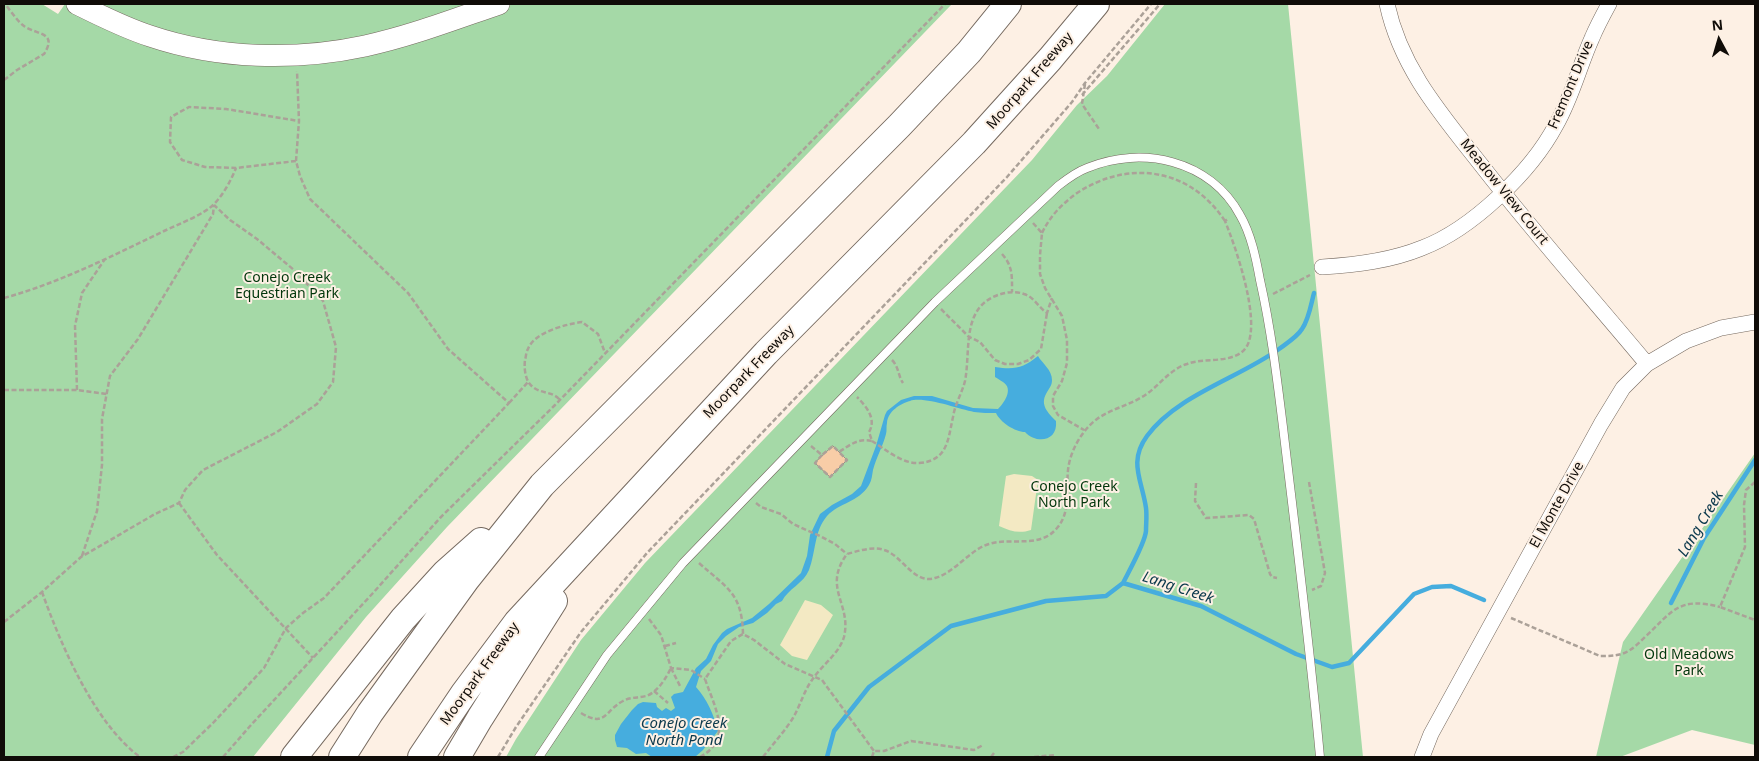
<!DOCTYPE html>
<html>
<head>
<meta charset="utf-8">
<style>
  body { margin:0 }
  #map { position:relative; width:1759px; height:761px; overflow:hidden; background:#fdf0e4; font-family:"Noto Sans",sans-serif }
  canvas { display:block }
  .frame { position:absolute; inset:0; border:5px solid #100c08; pointer-events:none }
  .north { position:absolute; left:1694px; top:15px; width:50px; height:50px; -webkit-text-stroke:4px #fdf0e4; paint-order:stroke; rotate:354deg; font-size:14px; font-weight:700; line-height:20px; text-align:center; color:#100c08 }
  .north::after { content:''; display:block; margin:auto; width:18px; height:22px; background:#100c08; clip-path:polygon(50% 0,100% 100%,50% 72%,0 100%) }
</style>
</head>
<body>
<div id="map">
<canvas width="1759" height="761"></canvas>
<div class="frame"></div>
<div class="north">N</div>
</div>
<script>
const g = document.querySelector('canvas').getContext('2d');
g.lineJoin = 'round';
function fillPath(path, color) { g.fillStyle = color; g.fill(path, 'evenodd'); }
function strokePath(path, color, width, dash) { g.strokeStyle = color; g.lineWidth = width; g.lineCap = dash ? 'butt' : 'round'; g.setLineDash(dash || []); g.stroke(path); }
function label(font, color, halo, rows, align = 'center') {
  g.font = font + ' "Noto Sans",sans-serif'; g.lineWidth = 4; g.setLineDash([]); g.textBaseline = 'middle'; g.strokeStyle = halo; g.fillStyle = color; for (const [text, x, y, turn = 0] of rows) {
    g.save(); g.translate(x, y); g.rotate((+turn || 0) * Math.PI / 180); g.textAlign = isNaN(turn) ? turn : align; if (halo) g.strokeText(text, 0, 0); g.fillText(text, 0, 0); g.restore();
  }
}
const green = new Path2D(`
  M4,4H42L58,14L65,4H952L447,527L366,617L253,757H4Z
  M1165,4H1288L1363,757H506L516,739L581,640L645,563L1032,160L1077,105L1107,76Z
  M1755,453V745L1692,730L1620,757H1596L1623,642Z`);
const sand = new Path2D(`
  M1014,474L1032,476L1038,480L1031,530C1019,534 1010,531 999,526L1006,476Z
  M805,600L821,605L833,615L807,660L792,656L780,645Z`);
const water = new Path2D(`
  M1038,356C1042,363 1052,370 1052,380C1052,386 1049,388 1046,394C1040,405 1048,413 1056,421C1058,442 1036,444 1025,432C1015,432 1000,422 996,413C989,413 981,413 974,412C958,409 924,396 910,401C900,404 888,411 887,423C886,427 887,431 886,434C883,446 876,458 873,470C872,475 872,480 869,485C858,503 840,502 827,516C814,531 816,552 809,570C804,583 788,589 782,601L776,604L767,613L753,623L739,627L726,636L718,644L711,661L701,671L696,687C707,699 714,715 718,731L703,750L695,757H652L646,753L636,754L627,748L617,747L615,740V735L621,724L632,710L638,704L643,702L656,703L657,707L662,711L666,708L671,711L675,708L671,697L674,694L683,692L696,668L706,659L713,645L722,633L727,629L752,618L769,604L801,573L807,556L810,535L820,514L832,505L852,494L861,486L876,446L885,415L887,411L901,400L914,396H932L973,408L998,409C1004,403 1014,389 1003,382C1000,380 998,379 995,377V367C1015,370 1023,368 1038,356Z`);
const stream = new Path2D(`
  M1123,583C1129,571 1145,543 1146,531C1146,524 1147,515 1146,508C1142,480 1128,462 1147,436C1177,395 1239,378 1279,349C1287,343 1297,337 1302,329C1309,319 1311,304 1314,293
  M1671,603L1704,538L1755,460
  M827,757L834,731L869,687L951,626L1046,601L1106,596L1123,583L1201,606L1296,654L1332,667L1349,663L1414,594L1432,587L1451,586L1484,600`);
const building = new Path2D(`
  M833,446L847,460L830,477L815,463Z`);
const path = new Path2D(`
  M4,80L17,70L44,54C58,32 37,35 24,26C17,21 11,11 5,4
  M1085,84L1082,104L1099,129
  M1082,95L1160,4
  M296,161L236,168L205,167L182,160L170,142L171,117L189,107L226,109L299,121
  M1033,223L1042,233L1040,255V274L1045,288L1062,316L1067,340V363L1062,381L1053,396V406L1058,415L1084,430
  M1042,233C1050,216 1062,204 1077,193C1129,159 1190,168 1225,221
  M1002,254C1013,266 1012,277 1012,292
  M1273,294L1310,275
  M4,298C59,283 112,256 164,231C177,225 205,214 214,204C224,194 231,180 236,168
  M941,309L969,337L980,342L995,360L1005,364H1018L1029,360L1041,349L1047,313
  M892,360C899,367 898,376 903,383
  M4,390H77L107,394
  M77,390L75,326L82,293L105,259
  M559,399C551,390 538,395 529,383C525,377 524,367 525,360C526,357 526,352 528,349C534,332 567,324 582,322L598,334L605,353
  M509,403L528,382
  M872,441C885,449 902,464 919,463C948,461 948,439 953,417C955,404 962,393 965,381C971,350 961,308 998,295C1006,292 1016,291 1024,294C1034,297 1039,308 1047,313L1052,298
  M811,446L822,455L833,446L839,452C850,445 858,438 872,441L869,432C877,419 866,406 857,397
  M822,455L815,463L830,477L847,460L839,452
  M1309,482L1325,573L1321,586L1312,590
  M1755,482L1746,490L1744,505L1745,547L1720,607L1755,620
  M1196,483L1195,501L1206,518L1249,515L1254,519L1270,574L1272,577L1277,578
  M179,503L217,555L313,658
  M756,503L761,507L781,514L793,524L820,536L835,544L847,554
  M82,556L97,511L102,465V419L110,376L138,339L213,214L214,205
  M699,563C727,588 742,593 743,634
  M42,592C61,645 94,723 140,757
  M1511,618L1600,656C1611,656 1621,656 1630,650C1635,647 1640,642 1645,637C1672,612 1678,596 1720,607
  M649,619L661,635L671,668L691,670L705,679
  M4,622L42,592L81,557L155,514L179,503L185,490L203,470L277,432L317,404L333,382L336,347L323,301L294,270L257,239L230,220L214,205
  M665,646L676,643
  M671,668L680,686
  M654,691L668,703
  M581,713C606,728 604,711 623,701C630,697 638,698 646,696C658,692 666,678 671,668
  M173,757L183,752L213,723L264,668L286,628L303,613L324,598L509,403L448,349L408,293L310,199L300,176L296,161L299,121L297,71
  M223,757L251,725L373,593L440,518L555,405L945,4
  M498,757L516,727L581,632L647,553L1007,177L1072,102L1085,83L1151,4
  M700,757C734,739 714,706 705,679L731,641L743,634L754,640L785,664L822,680L874,751
  M763,757C773,744 784,732 793,718C800,706 804,691 812,680C821,666 839,654 844,637C852,604 822,588 847,554C858,551 873,546 884,550C902,555 914,585 935,578C956,572 969,550 989,544C1012,537 1040,549 1057,528C1071,512 1066,490 1068,470C1070,451 1082,430 1097,419C1111,409 1127,406 1142,397C1158,388 1168,370 1187,364C1204,357 1236,365 1247,346C1261,320 1236,248 1225,221L1229,218
  M872,757L874,751H884L911,741L974,750L983,745
  M991,757L994,753
  M1034,757L1056,755`);
const lane = new Path2D(`
  M539,757L607,655L683,563L935,302L1058,186C1067,179 1076,172 1087,168C1142,145 1210,160 1240,215C1251,234 1256,258 1260,280C1271,329 1277,378 1283,427C1296,537 1310,647 1320,757`);
const street = new Path2D(`
  M1387,4C1401,69 1442,115 1482,166C1535,234 1592,298 1647,364
  M1322,267C1356,265 1390,261 1422,248C1472,229 1531,172 1556,125C1572,97 1579,67 1592,38C1597,26 1603,15 1609,4
  M1422,757L1431,734L1601,424L1623,388L1647,364L1686,341L1721,328L1755,322`);
const secondary = new Path2D(`
  M77,4C101,16 125,28 150,36C218,59 295,61 365,46C411,36 455,19 499,4`);
const highway = new Path2D(`
  M294,757L403,619L445,573L481,541
  M342,757L370,713L466,580L542,485L899,126L969,52L1008,4
  M421,757L464,693L517,622L766,353L974,143L1050,59L1096,4
  M457,757L480,718L554,601`);
const streetNames = [
  ["Moorpark Freeway",1030,81,-49],
  ["Fremont Drive",1571,85,-67],
  ["Meadow View Court",1504,192,51],
  ["Moorpark Freeway",749,372,-46],
  ["El Monte Drive",1557,505,-61],
  ["Moorpark Freeway",480,674,-54]
];
const parkNames = [
  ["Conejo Creek",287,278],
  ["Equestrian Park",287,294],
  ["Conejo Creek",1074,487],
  ["North Park",1074,503],
  ["Old Meadows",1689,655],
  ["Park",1689,671]
];
const waterNames = [
  ["Lang Creek",1701,524,-59],
  ["Lang Creek",1178,588,18],
  ["Conejo Creek",684,724],
  ["North Pond",684,741]
];
fillPath(green, '#a5d9a7');
fillPath(sand, '#f3e9c3');
fillPath(water, '#46adde');
strokePath(stream, '#46adde', 4.5);
fillPath(building, '#f8cda7');
strokePath(building, '#9a8e84', 1);
strokePath(lane, '#75695f', 9);
strokePath(street, '#75695f', 16);
strokePath(secondary, '#75695f', 22);
strokePath(highway, '#75695f', 28);
strokePath(path, '#aba198', 2.5, [5, 2.5]);
strokePath(lane, '#fff', 8);
strokePath(street, '#fff', 15);
strokePath(secondary, '#fff', 21);
strokePath(highway, '#fff', 26);
label('14px', '#100c08', '#fdf0e4', streetNames);
label('14px', '#01360b', '#fdf0e4', parkNames);
label('italic 15px', '#0a384c', '#fdf0e4', waterNames);
</script>
</body>
</html>
